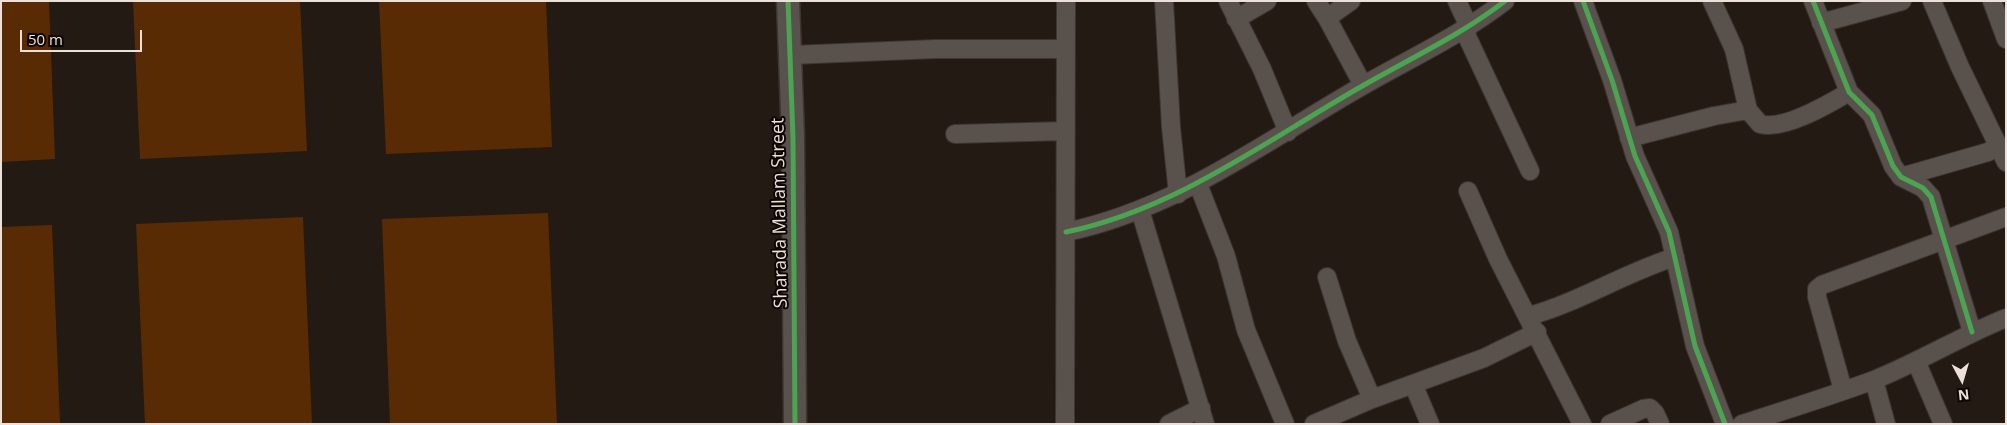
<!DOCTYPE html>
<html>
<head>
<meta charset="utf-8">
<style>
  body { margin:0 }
  #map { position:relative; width:2007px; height:425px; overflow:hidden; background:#231a14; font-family:"Open Sans",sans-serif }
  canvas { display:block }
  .frame { position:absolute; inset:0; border:2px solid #ece0d9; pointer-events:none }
  .north { position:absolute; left:1937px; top:355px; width:50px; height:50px; -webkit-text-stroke:4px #0c0603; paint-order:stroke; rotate:174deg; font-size:14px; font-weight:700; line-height:20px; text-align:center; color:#ece0d9 }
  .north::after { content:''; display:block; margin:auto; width:18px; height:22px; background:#ece0d9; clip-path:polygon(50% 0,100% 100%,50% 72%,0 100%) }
  .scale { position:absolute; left:20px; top:30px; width:122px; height:22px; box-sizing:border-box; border:2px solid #ece0d9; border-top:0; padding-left:6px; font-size:15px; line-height:18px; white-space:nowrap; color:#ece0d9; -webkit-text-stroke:4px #0c0603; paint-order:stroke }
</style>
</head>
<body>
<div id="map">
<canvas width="2007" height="425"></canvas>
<div class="frame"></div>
<div class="north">N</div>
<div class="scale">50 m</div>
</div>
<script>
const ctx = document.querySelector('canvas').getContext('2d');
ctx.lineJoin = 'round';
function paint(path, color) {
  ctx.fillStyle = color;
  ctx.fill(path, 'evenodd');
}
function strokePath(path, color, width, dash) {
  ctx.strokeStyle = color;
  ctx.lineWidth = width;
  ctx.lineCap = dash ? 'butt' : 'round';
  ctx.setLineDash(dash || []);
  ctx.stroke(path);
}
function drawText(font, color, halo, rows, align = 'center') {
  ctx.font = font + ' "Open Sans",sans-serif';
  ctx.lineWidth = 4;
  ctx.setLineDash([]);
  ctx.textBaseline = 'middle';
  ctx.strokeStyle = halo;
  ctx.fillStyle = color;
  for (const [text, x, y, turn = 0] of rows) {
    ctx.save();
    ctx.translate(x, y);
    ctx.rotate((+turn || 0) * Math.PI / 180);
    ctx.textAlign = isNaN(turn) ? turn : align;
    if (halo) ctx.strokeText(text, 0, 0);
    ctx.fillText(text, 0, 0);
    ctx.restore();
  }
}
const green = new Path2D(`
  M1,1h48l6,158 -54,3z
  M133,1h167l7,150 -167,8z
  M379,1h167l6,146 -166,7z
  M548,213l9,211h-167l-8,-205z
  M303,217l9,207h-167l-9,-200z
  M52,225l8,199h-59v-197z`);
const minor = new Path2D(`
  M1164,1l7,126 7,67
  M1228,1l34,68 26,63
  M1316,1l11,17 36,67
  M1457,1l12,26
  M1583,1l29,79 23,76 34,76 26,114 30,78
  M1712,1l22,48 14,61 12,14c23,7 69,-20 89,-32
  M1813,1l36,91 23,23 21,51 8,11 22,11 8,9 41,135
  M1932,1l28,66 46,95
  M1992,1l14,38
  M1327,18l24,-17
  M1236,19l31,-18
  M1821,23l81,-22
  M1464,30l66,141
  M791,55l145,-6h128
  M955,134l110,-3
  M1629,138l85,-22 34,-6
  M1901,177l87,-25 11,-6
  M1198,184l28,72 20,74 39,94
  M1468,191l30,68 84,165
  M1140,210l65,214
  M1066,232c111,-23 201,-92 298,-147 47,-27 97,-50 141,-84
  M1327,277l20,64 25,58
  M1529,316c51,-14 95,-43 146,-59
  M1916,361l27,63
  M1874,380l12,44
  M1413,384l17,40
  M1843,390l-26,-93v-8l5,-4 184,-68
  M1065,424l1,-423
  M1169,424l32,-16
  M1314,424l58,-25 112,-41 53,-26
  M1610,424l33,-15 7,-1 5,5 5,11
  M1742,424c44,-14 89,-28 132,-44 45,-18 87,-44 132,-62`);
const tertiary = new Path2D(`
  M788,1l5,137 2,286`);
const cycleway = new Path2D(`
  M788,1l5,137 2,286
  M1583,1l29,79 23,76 34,76 26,114 30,78
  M1813,1l36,91 23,23 21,51 8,11 22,11 8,9 41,135
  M1066,232c111,-23 201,-92 298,-147 47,-27 97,-50 141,-84`);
const streetNames = [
  ["Sharada Mallam Street",780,213,-91]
];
paint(green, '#592b05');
strokePath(minor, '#3d3531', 20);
strokePath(tertiary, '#3d3531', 25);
strokePath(minor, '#59514c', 18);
strokePath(tertiary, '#59514c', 22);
strokePath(cycleway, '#4ca352', 5);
drawText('18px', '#ece0d9', '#0c0603', streetNames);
</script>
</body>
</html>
